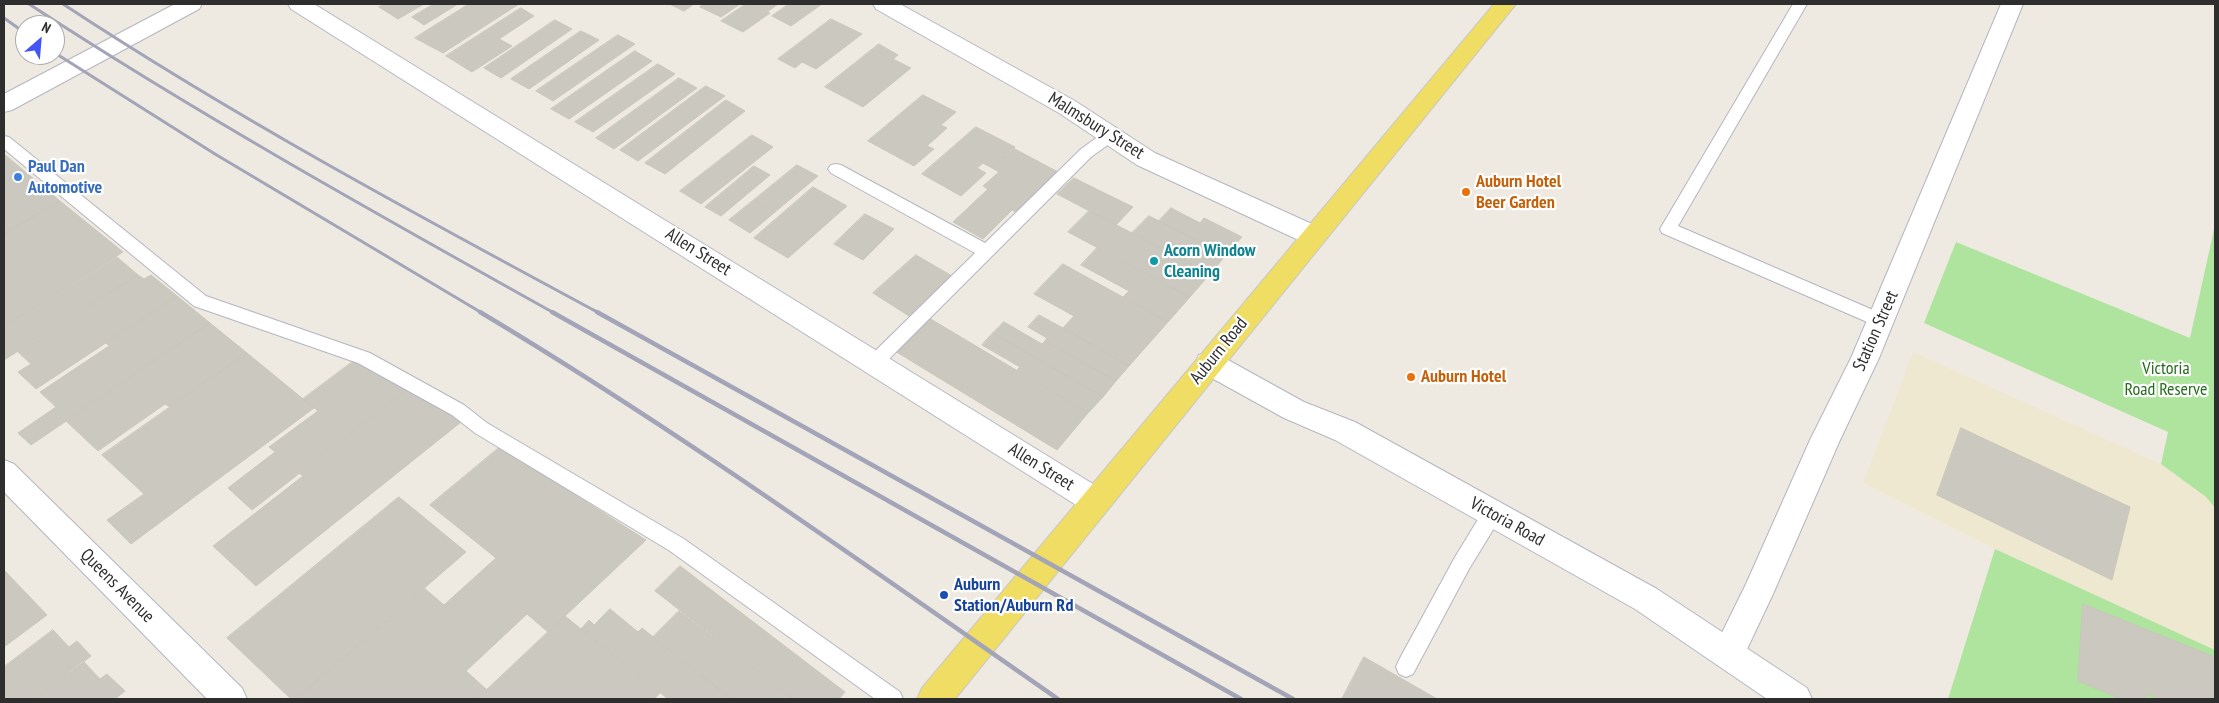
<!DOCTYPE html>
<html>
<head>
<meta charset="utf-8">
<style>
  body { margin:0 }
  #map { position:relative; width:2219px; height:703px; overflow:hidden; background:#efeae1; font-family:"PT Sans Narrow",sans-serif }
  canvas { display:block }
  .frame { position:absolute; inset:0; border:5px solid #2e2e2e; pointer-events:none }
  .north { position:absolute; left:15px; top:15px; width:50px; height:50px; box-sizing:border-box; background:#fff; border:1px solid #ababab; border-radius:50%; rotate:27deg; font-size:14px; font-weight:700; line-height:20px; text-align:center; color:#2e2e2e }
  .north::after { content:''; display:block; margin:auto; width:18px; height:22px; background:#4354f9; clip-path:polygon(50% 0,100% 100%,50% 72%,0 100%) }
</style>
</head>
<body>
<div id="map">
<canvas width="2219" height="703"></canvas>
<div class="frame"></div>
<div class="north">N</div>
</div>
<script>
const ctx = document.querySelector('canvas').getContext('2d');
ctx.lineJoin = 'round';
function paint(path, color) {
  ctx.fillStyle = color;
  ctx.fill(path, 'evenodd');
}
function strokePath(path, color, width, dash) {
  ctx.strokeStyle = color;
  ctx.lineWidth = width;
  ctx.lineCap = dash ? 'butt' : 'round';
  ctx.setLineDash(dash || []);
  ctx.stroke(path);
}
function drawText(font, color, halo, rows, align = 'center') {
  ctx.font = font + ' "PT Sans Narrow",sans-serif';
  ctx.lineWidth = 4.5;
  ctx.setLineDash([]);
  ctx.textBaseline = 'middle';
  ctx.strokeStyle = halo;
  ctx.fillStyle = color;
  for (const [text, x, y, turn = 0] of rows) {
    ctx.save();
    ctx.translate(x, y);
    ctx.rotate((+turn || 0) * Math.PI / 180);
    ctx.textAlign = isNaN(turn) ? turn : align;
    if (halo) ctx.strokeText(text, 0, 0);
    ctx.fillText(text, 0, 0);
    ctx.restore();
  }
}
const education = new Path2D(`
  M1913,352l248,112 45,33 9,11v142l-220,-101 -132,-66z`);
const green = new Path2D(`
  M2215,225v283l-9,-11 -45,-33 7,-32 -244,-109 32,-81 234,96z
  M1995,549l220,101v49h-267z`);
const building = new Path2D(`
  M385,4h39l-26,15 -19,-12z
  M434,4h24l-34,21 -12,-8z
  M469,4h50l-76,49 -28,-15z
  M670,4h24l-10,7z
  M704,4h36l-19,13 -21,-10z
  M746,4h32l-11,8 3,1 -27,19 -22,-11z
  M789,4h33l-31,22 -19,-10z
  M521,8l13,8 -35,23 13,7 -40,26 -26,-16z
  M831,19l31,15 -46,35 -14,-7 -7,6 -17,-9z
  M555,20l17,9 -71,49 -17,-10z
  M581,31l18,9 -70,49 -18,-10z
  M618,35l17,9 -82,57 -17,-10z
  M879,44l19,11 -5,4 18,9 -48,39 -38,-20z
  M635,51l17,10 -83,58 -18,-10z
  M658,64l17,10 -82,58 -18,-10z
  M679,78l18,10 -83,61 -18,-11z
  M706,86l19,10 -87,65 -18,-11z
  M923,95l33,17 -15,13 6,3 -20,18 7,3 -20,17 -46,-25z
  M726,100l19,11 -80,63 -20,-11z
  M976,127l39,20 -23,21 -9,-5 -6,5 9,5 -25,23 -39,-22z
  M752,135l21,12 -72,57 -21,-13z
  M1013,148l45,24 -42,40 -4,-2 -29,29 -30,-17 35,-33 -5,-3 16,-14 -7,-4z
  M4,154l56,47 -56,33z
  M797,165l21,11 -43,36 -21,-12z
  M754,166l16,9 -49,41 -16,-9z
  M1074,178l59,29 -17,18 -59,-31z
  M813,187l34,19 -59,52 -34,-20z
  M754,200l21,12 -25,21 -21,-13z
  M60,201l63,51 -119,75v-93z
  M1171,208l29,15 4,-5 38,19 -16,18 -67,-34z
  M1089,211l43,22 78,41 -20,23 -122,-65z
  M865,214l29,15 -31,31 -29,-16z
  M1149,216l10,5 67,34 -16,19 -78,-41z
  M1097,248l93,49 -22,25 -45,-25 6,-6 -48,-26z
  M916,255l36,21 -43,40 -36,-23z
  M117,257l21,18 -134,85v-33z
  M1063,264l105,58 -39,44 -66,-38 11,-12 -40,-22z
  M138,275l6,4 7,-4 26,21 -141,93 -18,-17 13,-8 -14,-13z
  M177,296l33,27 -179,122 -13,-12 38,-26 -16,-15 69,-46 -3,-3z
  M1039,315l24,13 66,38 -13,15 -71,-40 2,-3 -19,-11z
  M929,318l159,95 -31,37 -162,-99z
  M1004,322l38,22 3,-3 71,40 -13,16 -110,-64z
  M210,323l37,30 -77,54 -5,-3 -67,47 -32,-30z
  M993,333l110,64 -15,16 -71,-43 3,-3 -38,-22z
  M247,353l67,55 -183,136 -24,-24 37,-26 -42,-39z
  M355,360l52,30 -155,120 -24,-22 47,-36 -6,-5 49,-36 -15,-12z
  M407,390l54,32 -205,164 -43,-40 90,-70 -4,-3z
  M1961,428l169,79 -18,73 -175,-85z
  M500,447l146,93 -98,92 -21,-18 -61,57 21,19 -10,9h-181l128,-111 20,17 52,-47 -66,-53z
  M399,497l67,55 -170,147h-5l-64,-61z
  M680,566l165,126 -6,7h-45l-139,-108z
  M4,570l43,45 -43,32z
  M2083,604l132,53v42h-55l-14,-5v5h-25l-43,-18z
  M610,609l28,23 4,-4 89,71h-63l-87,-70 8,-9 5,5z
  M679,611l115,88h-63l-78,-62z
  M565,616l16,13 79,64 -6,6h-177z
  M53,630l16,17 8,-6 14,15 -56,43h-31v-32z
  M1364,657l73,42h-95z
  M83,661l17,18 7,-5 18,17 -10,8h-80z`);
const lane = new Path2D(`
  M1793,4h14l-129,222 209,90 3,5 -3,5 -6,2 -219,-95 -2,-4z
  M1111,130l5,1 3,4 -3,4 -25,18 -210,210 -6,2 -6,-2 -3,-5 3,-5 106,-104 -144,-80 -3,-4 3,-4 5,-1 5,1 144,78 96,-94 25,-18z
  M4,136l5,1 197,159 164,57 94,52 23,18 197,116 216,153 3,7h-28l-205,-148 -195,-118 -23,-18 -94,-52 -164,-57 -190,-157z
  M1492,506l7,2 3,6 -3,6 -30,49 -56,105 -7,3 -7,-3 -3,-7 3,-7 56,-103 30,-49z`);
const street = new Path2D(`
  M175,4h27l-3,5 -187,101 -8,2v-18z
  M288,4h26l792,488 4,9 -4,9 -11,4 -11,-4 -793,-501z
  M873,4h27l175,97 80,52 168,76 4,7 -4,7 -9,2 -9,-2 -168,-78 -78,-52 -183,-104z
  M2001,4h22l-144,354 -39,82 -67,154 -33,70 -12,4 -12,-4 -4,-11 34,-69 64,-144 41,-82z
  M4,460l10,4 228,224 5,11h-40l-203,-207z`);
const secondary = new Path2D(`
  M1209,352l10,3 85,47 51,20 302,167 150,99 5,11h-45l-132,-90 -300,-169 -51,-22 -85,-47 -4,-8 4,-8z`);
const primary = new Path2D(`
  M1494,4h22l-561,695h-38l5,-11z`);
const railFar1 = new Path2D(`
  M29,4c170,111 348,210 525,309
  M63,4c173,114 354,211 536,309
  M4,18l21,15
  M55,53l160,101 267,159`);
const rail = new Path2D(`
  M480,312c199,119 388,255 578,387
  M552,312l689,387
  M597,312l696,387`);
const markers = [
  [18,177,5,"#3f7fe0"],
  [1466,192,5,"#e8710a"],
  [1154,261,5,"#0f9aa8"],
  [1411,377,5,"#e8710a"],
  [944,595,5,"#1a4fb4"]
];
const streetNames = [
  ["Malmsbury Street",1096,126,32],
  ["Allen Street",698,252,32],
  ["Station Street",1876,331,-66],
  ["Auburn Road",1219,351,-51],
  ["Allen Street",1041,467,32],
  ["Victoria Road",1507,522,29],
  ["Queens Avenue",117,586,45]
];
const shopNames = [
  ["Paul Dan",28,167],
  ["Automotive",28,188]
];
const foodNames = [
  ["Auburn Hotel",1476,182],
  ["Beer Garden",1476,203],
  ["Auburn Hotel",1421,377]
];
const cultureNames = [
  ["Acorn Window",1164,251],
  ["Cleaning",1164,272]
];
const parkNames = [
  ["Victoria",2166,369],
  ["Road Reserve",2166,390]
];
const transitNames = [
  ["Auburn",954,585],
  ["Station/Auburn Rd",954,606]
];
paint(education, '#efe8d1');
paint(green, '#afe49e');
paint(building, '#cbc8bf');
strokePath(building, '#cac6ba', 1);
strokePath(lane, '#b4b5c1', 2);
strokePath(street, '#b4b5c1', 2);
strokePath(secondary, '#b4b5c1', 2);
strokePath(primary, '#c9c9c9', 2);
paint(lane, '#fff');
paint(street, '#fff');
paint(secondary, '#fff');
paint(primary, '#f0dd64');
strokePath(railFar1, '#a3a4b7', 3);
strokePath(rail, '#a3a4b7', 4.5);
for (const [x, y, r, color] of markers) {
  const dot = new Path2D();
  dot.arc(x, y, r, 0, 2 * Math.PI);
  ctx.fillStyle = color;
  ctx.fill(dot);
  strokePath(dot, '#fff', 2);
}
drawText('18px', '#2e2e2e', '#fff', streetNames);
drawText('bold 18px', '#366cbe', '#fff', shopNames, 'left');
drawText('bold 18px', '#c56008', '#fff', foodNames, 'left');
drawText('bold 18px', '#0d838f', '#fff', cultureNames, 'left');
drawText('18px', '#256c1c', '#fff', parkNames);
drawText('bold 18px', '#164399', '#fff', transitNames, 'left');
</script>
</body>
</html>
